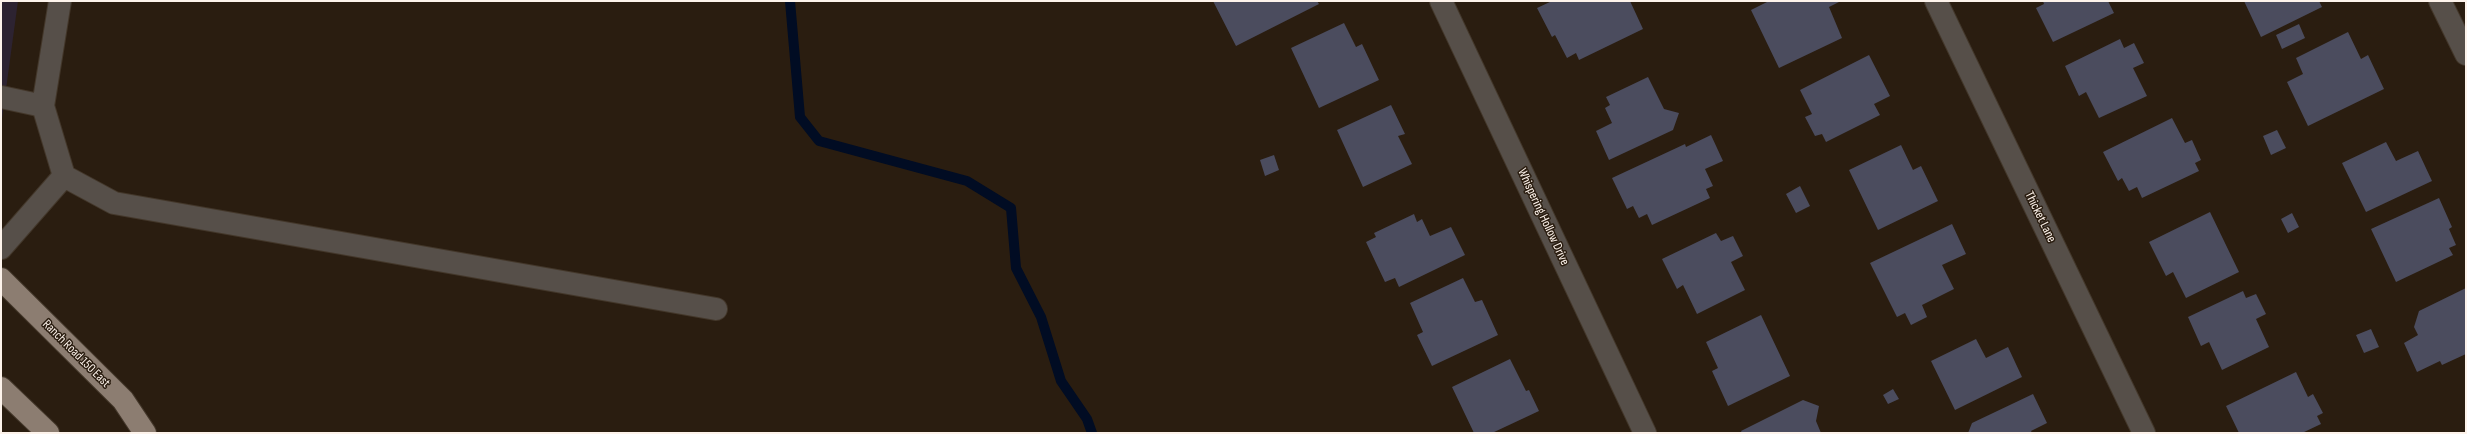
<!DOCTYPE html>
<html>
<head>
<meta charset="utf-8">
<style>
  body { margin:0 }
  #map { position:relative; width:2467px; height:434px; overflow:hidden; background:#2a1d10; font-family:"Sofia Sans Condensed",sans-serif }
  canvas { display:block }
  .frame { position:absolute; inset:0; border:2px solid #fdf3eb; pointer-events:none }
</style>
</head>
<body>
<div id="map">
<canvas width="2467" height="434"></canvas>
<div class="frame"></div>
</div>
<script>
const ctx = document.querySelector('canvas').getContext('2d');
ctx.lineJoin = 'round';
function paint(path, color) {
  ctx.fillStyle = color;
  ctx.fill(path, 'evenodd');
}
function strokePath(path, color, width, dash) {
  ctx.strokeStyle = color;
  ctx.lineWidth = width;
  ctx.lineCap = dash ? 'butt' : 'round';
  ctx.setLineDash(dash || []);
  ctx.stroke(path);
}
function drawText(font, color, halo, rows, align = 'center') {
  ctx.font = font + ' "Sofia Sans Condensed",sans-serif';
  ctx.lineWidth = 3;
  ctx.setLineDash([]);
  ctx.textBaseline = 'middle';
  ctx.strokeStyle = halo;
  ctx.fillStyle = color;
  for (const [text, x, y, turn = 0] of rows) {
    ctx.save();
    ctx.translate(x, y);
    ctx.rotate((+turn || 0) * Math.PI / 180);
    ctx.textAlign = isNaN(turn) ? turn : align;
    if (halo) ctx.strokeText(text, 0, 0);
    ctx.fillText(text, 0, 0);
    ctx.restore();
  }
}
const commercial = new Path2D(`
  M1,1h17l-17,125z`);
const stream = new Path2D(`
  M790,1l10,116 19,24 148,40 44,27 5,60 25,49 20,64 26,38 5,14`);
const building = new Path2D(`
  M1213,1h104l2,3 -83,42z
  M1552,1h78l13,28 -64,31 -3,-7 -9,5 -12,-23 -3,2 -15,-29z
  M1769,1h72l-12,6 13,31 -63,30 -28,-58z
  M2043,1h65l6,12 -61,29 -17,-34 8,-4z
  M2244,1h75l3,6 -61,30z
  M1344,23l12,24 6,-3 17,36 -60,28 -28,-60z
  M2299,24l6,14 -23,11 -6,-14z
  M2348,32l13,27 7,-4 16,34 -76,37 -21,-44 16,-8 -7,-16z
  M2120,39l4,9 10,-5 10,20 -11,5 14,28 -48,22 -13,-26 -7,4 -14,-30z
  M1869,55l21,41 -16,8 6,11 -54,27 -4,-8 -7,2 -10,-19 7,-3 -12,-24z
  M1648,77l16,32 15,4 -6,17 -64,30 -13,-29 16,-8 -7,-15 5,-3 -4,-8z
  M1391,105l14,29 -7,2 14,28 -49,23 -26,-57z
  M2172,118l13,25 7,-3 9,20 -6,3 4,8 -57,27 -5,-11 -8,4 -7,-13 -4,3 -15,-29z
  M2277,130l9,18 -15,7 -8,-19z
  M1711,135l12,26 -18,8 8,17 -7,3 4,9 -58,27 -5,-11 -8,4 -6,-12 -6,3 -15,-31 73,-34 1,3z
  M2386,142l10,19 22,-10 14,30 -66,31 -24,-49z
  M1901,145l12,25 8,-4 17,35 -60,29 -29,-60z
  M1274,155l5,15 -14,6 -5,-16z
  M1800,186l10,20 -14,7 -10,-19z
  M2439,198l13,29 -3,2 7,16 -7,3 4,7 -57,27 -25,-53z
  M2210,212l29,60 -53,26 -13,-26 -7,4 -17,-34z
  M2292,213l7,14 -11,6 -7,-14z
  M1414,214l3,8 5,-3 8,17 21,-9 14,28 -66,32 -4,-9 -10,4 -19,-40 10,-5 -2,-4z
  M1952,224l14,30 -24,11 12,24 -32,16 5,12 -16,8 -6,-12 -8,4 -27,-54z
  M1716,233l5,8 12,-5 10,20 -12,6 14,28 -48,24 -14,-29 -6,4 -15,-30z
  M1463,278l12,24 7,-2 16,35 -66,31 -15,-31 6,-3 -13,-29z
  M2466,288v66l-24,11 -2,-4 -23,11 -13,-29 14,-8 -4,-8 5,-16z
  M2243,291l3,7 10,-4 10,20 -10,5 13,28 -47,23 -13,-28 -8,4 -13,-29z
  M1761,315l29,61 -62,30 -16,-35 6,-3 -12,-26z
  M2371,329l8,18 -15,6 -8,-18z
  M1976,339l10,19 22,-11 14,30 -67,33 -24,-49z
  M1510,359l16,32 3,-1 10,21 -47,22h-18l-22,-46z
  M2296,372l12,25 5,-3 10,19 -6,3 4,8 -19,9h-63l-13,-27z
  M1893,389l6,10 -11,5 -5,-9z
  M2033,394l14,29 -16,8 1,2h-64l4,-10z
  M1803,400l16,6 -3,15 5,12h-79l-1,-2z`);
const minor = new Path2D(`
  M60,1l-17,105 21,70 50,27 602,106
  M1441,1l204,432
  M1936,1l208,432
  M2440,1l26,53
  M1,97l42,9
  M1,248l63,-72`);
const major = new Path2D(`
  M1,279l122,121 22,33
  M1,388l47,45`);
const streetNames = [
  ["Whispering Hollow Drive",1543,217,65],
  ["Thicket Lane",2040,217,64],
  ["Ranch Road 150 East",76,354,45]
];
paint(commercial, '#2d2331');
strokePath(stream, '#010c23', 10);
paint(building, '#4b4c5e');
strokePath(minor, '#43372a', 24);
strokePath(major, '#43372a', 24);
strokePath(minor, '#564f49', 22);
strokePath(major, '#8c7d71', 22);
drawText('13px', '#fdf3eb', '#2a1d10', streetNames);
</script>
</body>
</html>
